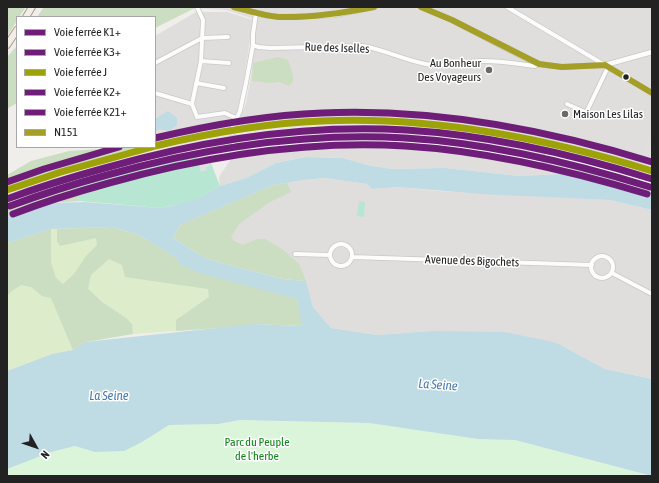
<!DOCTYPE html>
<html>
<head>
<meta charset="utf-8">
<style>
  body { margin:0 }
  #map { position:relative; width:659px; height:483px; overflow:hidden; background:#f0eeeb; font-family:"Asap Condensed",sans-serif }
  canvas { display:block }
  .frame { position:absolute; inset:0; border:8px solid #222; pointer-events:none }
  .legend { position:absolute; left:16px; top:16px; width:140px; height:132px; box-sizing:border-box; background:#fff; border:1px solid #a7a7a7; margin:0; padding:5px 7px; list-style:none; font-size:12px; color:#222 }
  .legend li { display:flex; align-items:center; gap:8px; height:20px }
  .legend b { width:20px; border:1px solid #a7a7a7 }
  .north { position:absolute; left:16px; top:427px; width:40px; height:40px; -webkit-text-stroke:3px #fff; paint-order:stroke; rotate:130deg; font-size:11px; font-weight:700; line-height:16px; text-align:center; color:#222 }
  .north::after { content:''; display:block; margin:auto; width:14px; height:18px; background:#222; clip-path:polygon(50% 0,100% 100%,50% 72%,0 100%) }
</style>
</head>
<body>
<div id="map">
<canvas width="659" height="483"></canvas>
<div class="frame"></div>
<ul class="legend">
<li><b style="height:5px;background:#6e1e78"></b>Voie ferrée K1+</li>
<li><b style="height:5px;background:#6e1e78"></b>Voie ferrée K3+</li>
<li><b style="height:5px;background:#9da208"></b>Voie ferrée J</li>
<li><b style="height:5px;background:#6e1e78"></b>Voie ferrée K2+</li>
<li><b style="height:5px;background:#6e1e78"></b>Voie ferrée K21+</li>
<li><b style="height:5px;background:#a39f28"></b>N151</li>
</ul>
<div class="north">N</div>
</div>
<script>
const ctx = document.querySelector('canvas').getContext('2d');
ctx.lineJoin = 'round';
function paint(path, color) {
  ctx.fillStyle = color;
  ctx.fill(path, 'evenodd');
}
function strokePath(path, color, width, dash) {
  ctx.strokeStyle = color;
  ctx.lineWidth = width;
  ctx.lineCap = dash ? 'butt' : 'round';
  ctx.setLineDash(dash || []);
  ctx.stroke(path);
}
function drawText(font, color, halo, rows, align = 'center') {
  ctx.font = font + ' "Asap Condensed",sans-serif';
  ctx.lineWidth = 3;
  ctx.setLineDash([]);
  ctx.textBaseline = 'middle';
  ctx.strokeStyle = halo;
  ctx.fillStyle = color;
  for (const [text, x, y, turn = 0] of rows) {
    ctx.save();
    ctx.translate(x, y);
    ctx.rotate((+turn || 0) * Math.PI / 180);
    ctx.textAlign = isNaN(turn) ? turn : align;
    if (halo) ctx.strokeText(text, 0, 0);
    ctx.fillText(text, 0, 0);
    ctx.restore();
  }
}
const residential = new Path2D(`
  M171,7h481v162l-33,-11 -45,-11 -120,-22 -101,-5 -31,1 -89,10 4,-5 9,-23 5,-27 6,-56 -31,-10z
  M196,12h31l26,8 -10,66 -6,26 -7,18 -75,16v-110z
  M337,140l96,3 26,2 78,12 2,-4 12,2 101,29v9l-40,-12 -50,-7 -43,2 -74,-8 -53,1 -25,-4 -24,-7 -37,-1 -30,6 -30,15 -26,8 -1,-9 18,-27v-6h46z
  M325,178l42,6 5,5 25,-2 41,4 172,9 42,10v169l-47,-10 -48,-26 -125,-12 -55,4 -46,-7 -18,-21 -7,-26 -126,-56 93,-40 31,-5z`);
const industrial = new Path2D(`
  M353,120l101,5 120,22 45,11 33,11v15l-101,-29 -12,-2 -4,5 -76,-13 -72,-5 -150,4 -30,9 -48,10 -128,32 -24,9v-17l37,-13 102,-26 9,-1v-1l28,-7 50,-8 89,-10z`);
const grass = new Path2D(`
  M112,227l185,72 -43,25 -9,2 -112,8 -48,8 -12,8 -21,4 -45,17v-128l44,-14z`);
const forest = new Path2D(`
  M7,7h19l-7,10h-2v4l-10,15z
  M44,7h153l-42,21v-11h-118z
  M17,46v57l-10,6v-52z
  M278,57l10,3 5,15v7l-4,4 -9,-4 -10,1 -18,-2 1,-18z
  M101,147h45l-102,27 -37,13v-12l24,-14 38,-10 31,-2z
  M287,183l4,9 -21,10 -31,22 -8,13 3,4 9,4 14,-6h8l17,10 17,15 7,17 -24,-2 -75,-20 -34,-21 7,-13 93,-40z
  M70,185l10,16 -30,2 -43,14v-13l24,-9z
  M112,227l27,8 39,24 119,40 6,27 -49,-2 -9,2 -69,5v-11l33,-23 -1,-8 -83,-12 -3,-12 -13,-6 -18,16 -3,14 14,13 24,16 6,6 1,10 -48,8 -12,8 -22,-52 -9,-2 -11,-9 -10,-2 -9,6 -5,5v-53l44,-14v34l5,15 7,6 11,-10 12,-18 11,-11 -1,-7 -36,8 -3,-5v-12z`);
const park = new Path2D(`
  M240,420l129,3 109,16 37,1 136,36h-644v-7l5,-3 39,-14 24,-6 20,6 47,-10 27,-17 49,-1z`);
const pitch = new Path2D(`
  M207,153l13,33 -26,16 -34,6 -80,-7 -10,-16 89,-22z
  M359,201l6,1 -1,15 -7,-1z`);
const parking = new Path2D(`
  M646,140l6,4v21l-15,-6z
  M207,154l3,12 -4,1 1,3 -6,2 -4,-15z`);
const water = new Path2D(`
  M168,111l9,7v7l-8,6 -9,-2 -5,2v-12z
  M306,157l37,1 24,7 25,4 53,-1 74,8 43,-2 50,7 40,12v17l-42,-10 -129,-6 -84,-7 -25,2 -5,-5 -42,-6 -21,2 -31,5 -93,40 -7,13 34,21 75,20 24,2 7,26 18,21 46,7 55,-4 73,1 52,11 48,26 47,10v97l-137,-36 -37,-1 -109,-16 -129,-3 -22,4 -49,1 -27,17 -18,9 -29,1 -20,-6 -24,6 -44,17v-98l45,-17 21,-4 12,-8 169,-18 48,2 -5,-27 -98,-26 -20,-9 -1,-5 -39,-24 -27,-8 -61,2 -44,14v-26l43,-14 35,-1 75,6 12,-2 26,-7 22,-13 26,-8 30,-15z`);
const minor = new Path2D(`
  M507,7l145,86
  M253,45l5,2 12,1 93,-2c23,4 45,16 68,19 17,2 32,-3 49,-4 18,-1 37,3 55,5l4,-2
  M201,61l28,2
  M155,63l47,-25 26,-1
  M196,83l28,5
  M155,93l37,11
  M192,104l9,-43 2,-41 -6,-13
  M192,104l5,13 28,-4 11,5
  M567,104l18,8 2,-1 21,-44
  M232,133v-4l8,-18 6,-28 7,-38v-11l3,-21
  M233,142l2,5h26l94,-6h35l69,6 78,14 6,-1 3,-4 9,1 75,20 22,8
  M330 255a11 11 0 1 1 22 0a11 11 0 1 1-22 0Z
  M295,254l35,1
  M591 267a11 11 0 1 1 22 0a11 11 0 1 1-22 0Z
  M352,257l240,8
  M612,273l40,21`);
const tertiary = new Path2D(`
  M234,7l30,8 15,2 55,-2 40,-8
  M421,7l31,13 40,21 35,18 17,6 18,2 43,-2 47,-13`);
const primary = new Path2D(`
  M26,17l6,-10
  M7,45l10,-15`);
const bus1 = new Path2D(`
  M234,7c15,4 30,9 45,10 32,1 64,-4 95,-10
  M421,7l31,13 87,44 23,3 43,-2
  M605,65l47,28`);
const rail1 = new Path2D(`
  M7,199c32,-12 65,-22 98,-31 98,-28 198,-44 301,-38 84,5 166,24 246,49`);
const rail2 = new Path2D(`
  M10,206c32,-12 64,-22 97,-31 97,-27 197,-43 298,-37 84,5 165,24 245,49`);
const rail3 = new Path2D(`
  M155,146c55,-13 111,-23 167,-25 112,-5 223,17 330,50
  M7,190l54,-18 91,-25`);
const rail4 = new Path2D(`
  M13,214c31,-12 63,-22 96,-31 97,-27 195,-43 296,-37 83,5 163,24 242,48`);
const rail5 = new Path2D(`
  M155,138c55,-13 111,-23 167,-25 112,-5 223,16 330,49
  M7,182l37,-13 75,-22`);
const markers = [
  [489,70,4,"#6a6968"],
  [626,77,3.5,"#222"],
  [565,114,4,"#6a6968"]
];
const streetNames = [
  ["Rue des Iselles",337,48,2],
  ["Avenue des Bigochets",472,261,2]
];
const poiNames = [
  ["Au Bonheur",481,63],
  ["Des Voyageurs",481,77],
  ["Maison Les Lilas",573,114,"left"]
];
const parkNames = [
  ["Parc du Peuple",257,442],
  ["de l'herbe",257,456]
];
const waterNames = [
  ["La Seine",438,385,4],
  ["La Seine",109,396]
];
paint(residential, '#dfdedc');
paint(industrial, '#ede4e9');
paint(grass, '#ddeccb');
paint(forest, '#cbdec1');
paint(park, '#daf5da');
paint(pitch, '#b7e6d2');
paint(parking, '#e0dfde');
paint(water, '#bfdbe3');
strokePath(minor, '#c9c8c7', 5.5);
strokePath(tertiary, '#c9c8c7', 6);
strokePath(primary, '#a79c86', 8);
strokePath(minor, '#fdfcfc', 4);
strokePath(tertiary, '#fdfcfc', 4.5);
strokePath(primary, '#f3ede7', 6);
strokePath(bus1, '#a39f28', 6);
strokePath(rail1, '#6e1e78', 7);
strokePath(rail2, '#6e1e78', 7);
strokePath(rail3, '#9da208', 7);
strokePath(rail4, '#6e1e78', 7);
strokePath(rail5, '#6e1e78', 7);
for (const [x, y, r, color] of markers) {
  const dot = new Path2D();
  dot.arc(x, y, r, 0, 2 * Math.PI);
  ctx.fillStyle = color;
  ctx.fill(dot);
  strokePath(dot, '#fff', 1.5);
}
drawText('12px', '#222', '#fff', streetNames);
drawText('12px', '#222', '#fff', poiNames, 'right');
drawText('12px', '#0c8416', '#fff', parkNames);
drawText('italic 13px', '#4a7aab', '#fff', waterNames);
</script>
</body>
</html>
